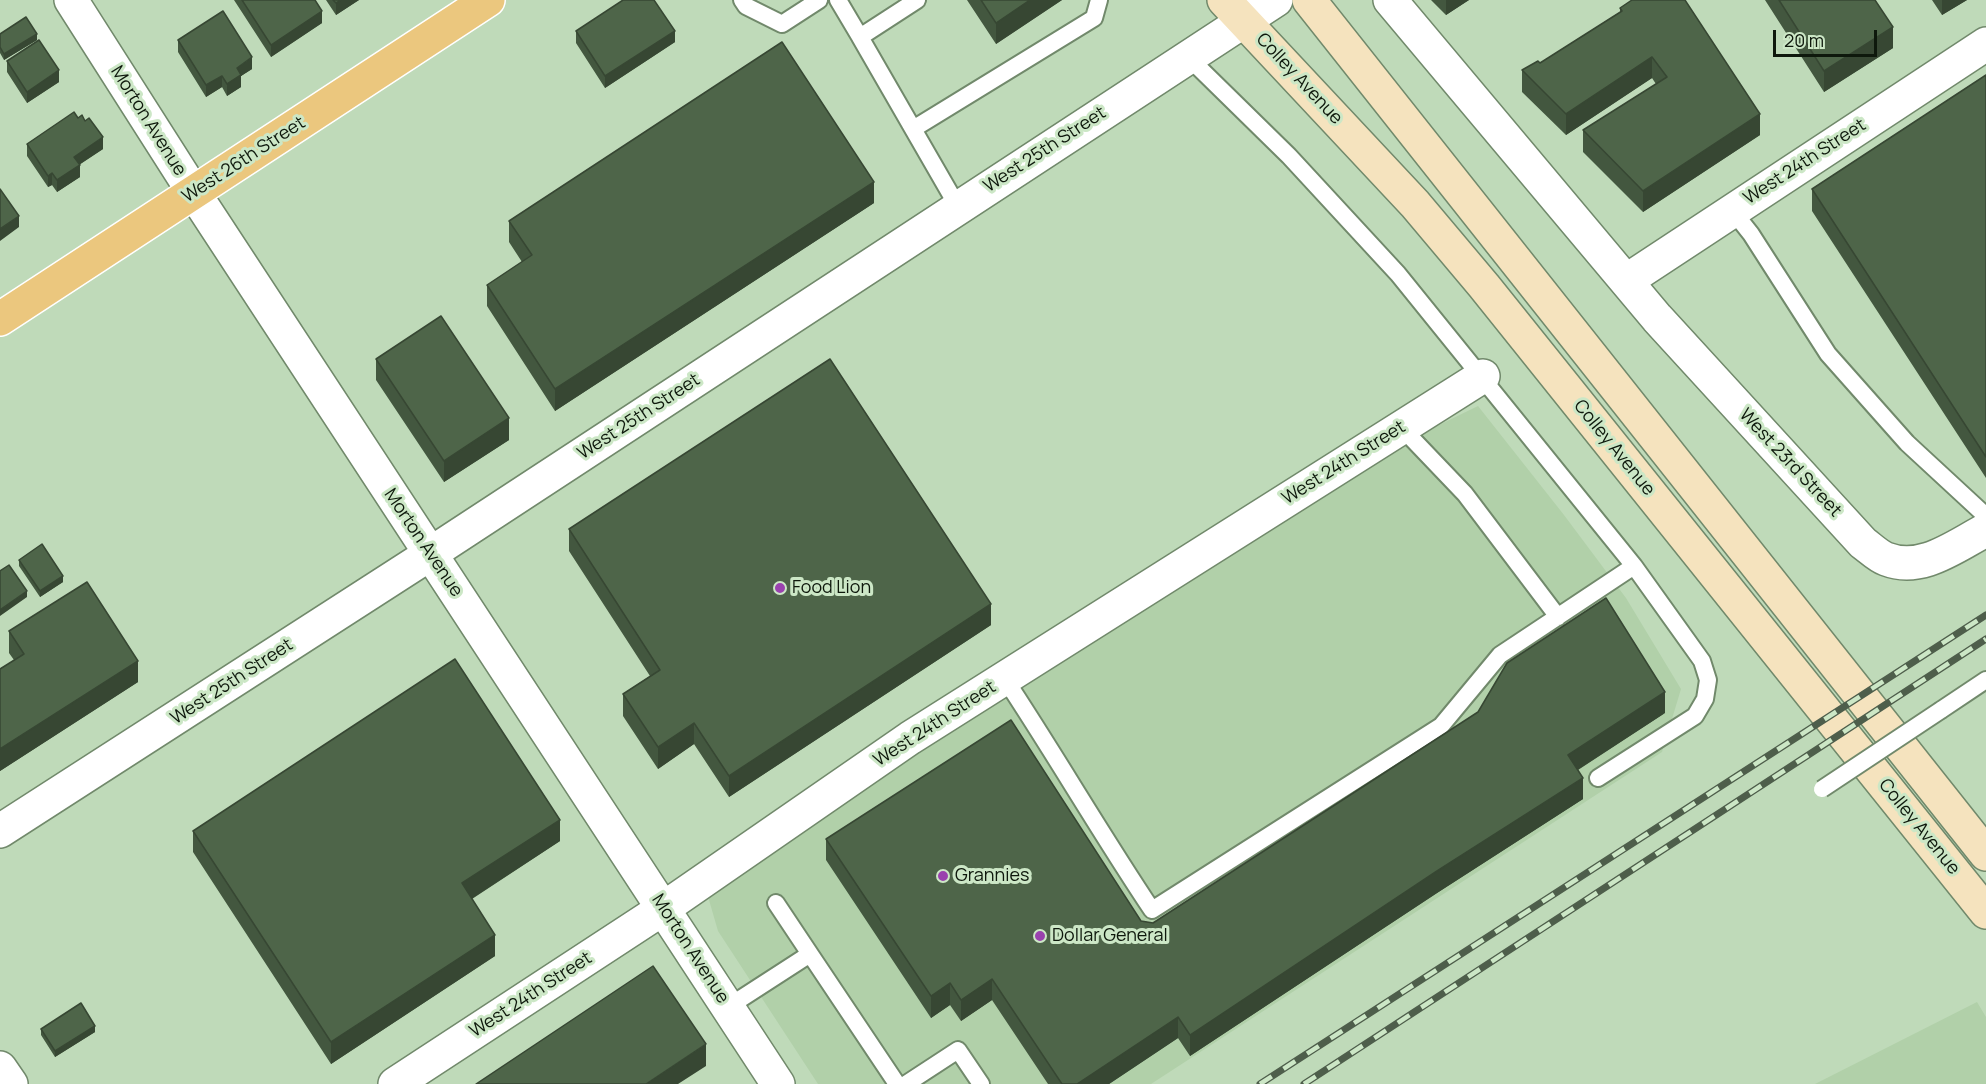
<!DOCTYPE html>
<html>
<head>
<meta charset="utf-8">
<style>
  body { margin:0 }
  #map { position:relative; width:1986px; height:1084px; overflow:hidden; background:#bfdab9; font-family:Manrope,sans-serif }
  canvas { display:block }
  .scale { position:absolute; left:1773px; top:30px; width:104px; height:27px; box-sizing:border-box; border:3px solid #0e180c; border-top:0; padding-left:8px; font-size:18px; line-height:21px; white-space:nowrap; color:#0e180c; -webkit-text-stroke:4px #cce7c6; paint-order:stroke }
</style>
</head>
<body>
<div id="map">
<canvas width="1986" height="1084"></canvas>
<div class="scale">20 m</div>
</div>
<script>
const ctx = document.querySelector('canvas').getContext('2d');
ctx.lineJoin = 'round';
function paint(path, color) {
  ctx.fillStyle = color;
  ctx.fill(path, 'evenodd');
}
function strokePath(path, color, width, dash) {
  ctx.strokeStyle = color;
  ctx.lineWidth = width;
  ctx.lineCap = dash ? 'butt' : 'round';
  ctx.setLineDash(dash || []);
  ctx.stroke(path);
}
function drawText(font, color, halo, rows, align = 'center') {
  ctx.font = font + ' Manrope,sans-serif';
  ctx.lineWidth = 6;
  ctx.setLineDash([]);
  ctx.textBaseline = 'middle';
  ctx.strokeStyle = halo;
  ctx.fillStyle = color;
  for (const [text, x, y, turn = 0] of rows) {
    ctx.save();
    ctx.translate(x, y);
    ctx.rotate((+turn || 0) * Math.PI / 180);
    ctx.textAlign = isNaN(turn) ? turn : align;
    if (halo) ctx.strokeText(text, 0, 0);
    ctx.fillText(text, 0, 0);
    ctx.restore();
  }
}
const built = new Path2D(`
  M1478,406l86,109 62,83 55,91 -19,63 -511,332h-333l-100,-153 -11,-38 332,-222 316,-205z
  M1977,1002l9,15v67h-171z`);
const service = new Path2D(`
  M742,0l4,6 36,18 37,-24
  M838,0l22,37
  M917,0l-57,37 98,170
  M1188,57l101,99 109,118 236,292 68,95 6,19 -3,19 -10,17 -97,62
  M913,129l181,-111 5,-18
  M1732,210l19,24 77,120 79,89 79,73
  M1401,427l64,67 93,123
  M1005,679c51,77 96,155 147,231l289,-184 59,-71 134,-89
  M1941,710l45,-30
  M810,954l87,130
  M728,1007l82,-53 -34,-51
  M906,1084l52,-34 23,34`);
const minor = new Path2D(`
  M71,0l123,193 584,891
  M1390,0l267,318 206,225c7,5 15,13 23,16 36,14 69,-13 100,-29
  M1626,281l360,-237
  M0,831l430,-277 846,-554
  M0,1068l11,16
  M395,1084l269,-176 246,-170 573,-362`);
const secondary = new Path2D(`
  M1224,0l191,204 69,82 502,626
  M1309,0l677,854`);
const primary = new Path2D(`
  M0,319l488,-319`);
const rail = new Path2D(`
  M1260,1084l726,-469
  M1304,1084l682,-445`);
const serviceBridge = new Path2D(`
  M1822,789l119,-79`);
const wall = new Path2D(`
  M234,0h81l7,23 -51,34z
  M326,0h33l-23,15z
  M967,0h95l-66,44z
  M1431,0h38l-23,15z
  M1765,0h110l18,48 -69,44z
  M1932,0h35l-25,15z
  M1620,8l140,127 -117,77 -60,-60v-22l73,-46 -4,-6 -86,57 -44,-43v-22l18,-7 80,-51z
  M576,31l99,11 -70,46 -29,-45z
  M0,34l37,6 -33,20 -4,-7z
  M178,40l74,29 -11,7v11l-14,9 -5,-9 -16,10 -28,-45z
  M7,61l52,21 -32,21 -20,-31z
  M1986,75v403l-174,-267v-22z
  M78,118l25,31 -24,16 1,12 -23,15 -5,-7 -4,2 -21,-31v-12z
  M874,203l-319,208 -68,-105v-21l35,-23 -13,-20v-21z
  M376,359l133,81 -65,42 -68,-102z
  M569,529l422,96 -262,172 -35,-53 -36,25 -35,-53v-22l27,-18 -81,-125z
  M19,560l44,22 -23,15 -21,-31z
  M9,631l129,51 -138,89v-102l14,-9 -5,-7z
  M1665,713l-87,57 5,29 -146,94 -247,163 -12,-18 -69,46h-61l-56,-84 -31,21 -11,-16 -19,13 -105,-158v-21l315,82 12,2z
  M193,831l367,10 -88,58 23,57 -164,108 -138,-212z
  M41,1029l54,3 -40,25 -14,-22z`);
const shadedWall = new Path2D(`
  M341,0h18l-23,15v-12z
  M1030,0h32l-66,44v-21z
  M1446,0h23l-23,15z
  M1942,0h25l-25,15z
  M322,11v12l-51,34v-12z
  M1893,27v21l-69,44v-21z
  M675,31v11l-70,46v-12z
  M37,34v6l-33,20v-6z
  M252,57v12l-11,7v11l-14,9v-12l10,-16z
  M1652,57v21l-86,57v-21z
  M59,70v12l-32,21v-11z
  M222,76v11l-16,10v-12z
  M1760,114v21l-117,77v-21z
  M103,137v12l-29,19v-11z
  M80,165v12l-23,15v-12z
  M52,173v12l-4,2v-11z
  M874,182v21l-319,208v-22z
  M19,216v11l-19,14v-12z
  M509,418v22l-65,42v-21z
  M63,576v6l-23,15v-6z
  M27,591v6l-27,19v-6z
  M991,604v21l-262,172v-21z
  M138,661v21l-138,89v-22z
  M1665,692v21l-97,63v-21z
  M694,723v21l-36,25v-22z
  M1583,778v21l-146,94 -247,163v-21l247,-164z
  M560,820v21l-98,64v-22z
  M495,935v21l-164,108v-22z
  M992,979v21l-31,21v-21z
  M950,983v22l-19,13v-22z
  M1178,1017v21l-69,46h-32z
  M95,1026v6l-40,25v-6z
  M706,1044v22l-28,18h-32z`);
const building = new Path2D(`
  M242,0h73l7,11 -51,34z
  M333,0h8l-5,3z
  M623,0h31l21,31 -70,45 -29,-45z
  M981,0h49l-34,23z
  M1632,0h53l75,114 -117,77 -60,-61 84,-53 -15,-20 -86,57 -44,-44 16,-9 2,2 82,-52 -2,-3z
  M1779,0h96l18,27 -69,44z
  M223,11l29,46 -15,11 4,7 -14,9 -5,-8 -16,9 -28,-45z
  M26,17l11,17 -33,20 -4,-7v-13z
  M39,40l20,30 -32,22 -20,-31z
  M782,42l92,140 -319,207 -68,-104 45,-30 -23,-34z
  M1986,75v382l-174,-268z
  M74,112l4,6 4,-3 3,6 4,-3 14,19 -29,20 6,8 -23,15 -5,-7 -4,3 -21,-32z
  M0,189l19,27 -19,13z
  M441,316l68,102 -65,43 -68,-102z
  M830,359l161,245 -262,172 -35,-53 -36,24 -35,-53 37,-24 -91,-141z
  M42,544l21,32 -23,15 -21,-31z
  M9,565l18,26 -27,19v-39z
  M87,582l51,79 -138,88v-80l24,-15 -15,-23z
  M1606,598l59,94 -97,63 15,23 -146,93 -247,164 -12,-18 -101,67h-15l-70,-105 -31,21 -11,-17 -19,13 -105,-157 185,-119 130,201 12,2 325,-211 29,-49z
  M455,659l105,161 -98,63 33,52 -164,107 -138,-211z
  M653,966l53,78 -60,40h-170z
  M81,1003l14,23 -40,25 -14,-22z`);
const markers = [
  [780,588,6,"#9a42ae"],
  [943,876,6,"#9a42ae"],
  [1040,936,6,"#9a42ae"]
];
const streetNames = [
  ["Colley Avenue",1299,79,47],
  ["Morton Avenue",148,121,58],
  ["West 25th Street",1045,150,-33],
  ["West 26th Street",244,160,-33],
  ["West 24th Street",1805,162,-33],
  ["West 25th Street",639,417,-33],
  ["Colley Avenue",1614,448,51],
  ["West 24th Street",1344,463,-32],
  ["West 23rd Street",1790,463,47],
  ["Morton Avenue",423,543,56],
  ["West 25th Street",232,682,-33],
  ["West 24th Street",935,724,-33],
  ["Colley Avenue",1919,827,51],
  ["Morton Avenue",690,949,57],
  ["West 24th Street",531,995,-33]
];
const poiNames = [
  ["Food Lion",792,588],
  ["Grannies",955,876],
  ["Dollar General",1052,936]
];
paint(built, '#b1d0a9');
strokePath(service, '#71896b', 20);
strokePath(minor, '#71896b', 36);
strokePath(secondary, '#71896b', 36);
strokePath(primary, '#fff', 36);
strokePath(service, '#fff', 16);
strokePath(minor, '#fff', 33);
strokePath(secondary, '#f5e3be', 33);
strokePath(primary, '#ebc77e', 33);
strokePath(rail, '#4e5e4b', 7);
strokePath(rail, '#cce7c6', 4.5, [14]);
strokePath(serviceBridge, '#71896b', 20, []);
strokePath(serviceBridge, '#fff', 16);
paint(wall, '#43573f');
paint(shadedWall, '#374733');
paint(building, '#4e6549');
strokePath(building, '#374733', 1.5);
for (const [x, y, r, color] of markers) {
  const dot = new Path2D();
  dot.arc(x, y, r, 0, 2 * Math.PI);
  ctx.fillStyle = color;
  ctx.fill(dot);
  strokePath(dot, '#cce7c6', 2);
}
drawText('18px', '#0e180c', '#cce7c6', streetNames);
drawText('18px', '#0e180c', '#cce7c6', poiNames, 'left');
</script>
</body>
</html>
